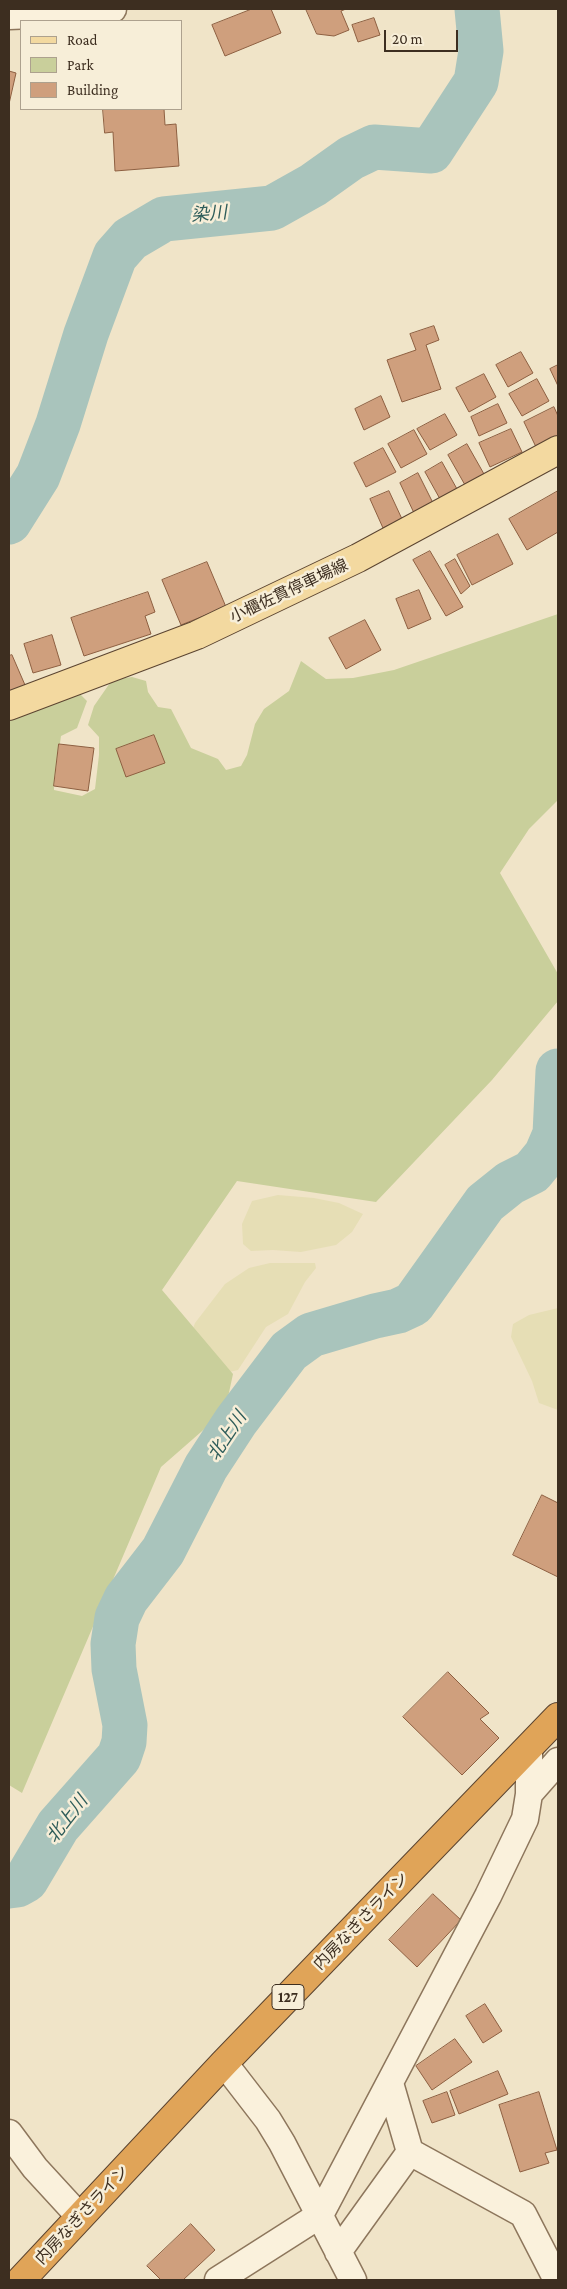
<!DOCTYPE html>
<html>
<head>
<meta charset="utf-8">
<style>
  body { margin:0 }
  #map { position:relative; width:567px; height:2289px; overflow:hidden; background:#f0e4c8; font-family:"Crimson Pro",serif }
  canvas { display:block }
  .frame { position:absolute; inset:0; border:10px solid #3d2e20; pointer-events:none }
  .legend { position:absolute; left:20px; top:20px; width:162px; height:90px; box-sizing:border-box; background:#f7eed8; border:1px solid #ada18e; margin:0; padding:6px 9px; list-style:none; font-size:15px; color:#3d2e20 }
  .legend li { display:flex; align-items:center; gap:10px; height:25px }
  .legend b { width:25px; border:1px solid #ada18e }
  .scale { position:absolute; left:384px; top:30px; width:74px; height:22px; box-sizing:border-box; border:2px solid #3d2e20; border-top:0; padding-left:6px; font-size:15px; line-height:18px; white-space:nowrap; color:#3d2e20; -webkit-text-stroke:4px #f7eed8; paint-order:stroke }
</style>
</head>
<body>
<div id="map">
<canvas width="567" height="2289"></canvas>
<div class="frame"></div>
<ul class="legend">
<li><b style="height:6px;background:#f3d9a0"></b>Road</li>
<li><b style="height:14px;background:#c9cf9b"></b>Park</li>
<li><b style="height:14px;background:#cf9f7d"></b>Building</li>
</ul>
<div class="scale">20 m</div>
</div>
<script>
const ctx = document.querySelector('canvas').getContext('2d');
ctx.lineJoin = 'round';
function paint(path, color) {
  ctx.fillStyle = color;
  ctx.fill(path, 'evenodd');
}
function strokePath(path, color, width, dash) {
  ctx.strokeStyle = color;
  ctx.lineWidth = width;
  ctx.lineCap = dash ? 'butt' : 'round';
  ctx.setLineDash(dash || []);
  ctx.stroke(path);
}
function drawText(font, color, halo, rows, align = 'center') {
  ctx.font = font + ' "Crimson Pro","Noto Sans JP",serif';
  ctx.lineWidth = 5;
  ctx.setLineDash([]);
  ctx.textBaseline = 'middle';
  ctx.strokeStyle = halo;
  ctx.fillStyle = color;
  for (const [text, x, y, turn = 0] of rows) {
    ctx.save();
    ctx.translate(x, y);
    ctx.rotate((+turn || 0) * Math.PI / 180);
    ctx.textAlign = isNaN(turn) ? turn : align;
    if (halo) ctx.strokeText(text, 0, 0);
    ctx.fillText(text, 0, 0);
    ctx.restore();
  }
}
const farmland = new Path2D(`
  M278,1195l36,3 25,5 24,11 -11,18 -16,13 -35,7 -28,-2 -22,1 -8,-7 -1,-20 10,-23z
  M270,1263h45l1,5 -11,14 -17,32 -22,13 -28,43 -13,3 -35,-37 5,-13 30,-39 24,-16z
  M558,1308v102l-19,-7 -7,-22 -21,-44 2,-13 16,-9z`);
const green = new Path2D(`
  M558,614v186l-29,29 -29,44 58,101v27l-66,79 -116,122 -139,-21 -75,109 71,84 -8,37 -64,56 -139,326 -13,-8v-1065l28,-15 41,-13 9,9 -10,27 -16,8 -7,50v4l28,6 13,-7 4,-34v-18l-11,-12 6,-19 18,-26 20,-3 14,4 2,11 10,15 13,2 20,39 27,11 8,11 15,-4 6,-11 8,-31 9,-15 25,-18 12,-30 25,18 27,-1 41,-8z`);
const river = new Path2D(`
  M9,522l29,-46 20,-52 28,-90 29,-78 15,-17 34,-20 108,-11 41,-23 38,-27 23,-11 57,4 45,-69 5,-31 -4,-42
  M9,1886l8,-1 9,-5 32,-54 61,-69 5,-15 1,-17 -11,-56 -1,-25 4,-26 9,-19 37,-48 43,-84 30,-46 53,-70 22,-16 64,-19 23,-5 15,-7 72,-101 25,-20 22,-11 14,-17 9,-21 3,-63`);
const building = new Path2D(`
  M252,9h19l10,24 -56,23 -13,-31z
  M306,9h40l-5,2 8,19 -15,6 -17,-2z
  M374,18l6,17 -22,7 -6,-17z
  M9,71l7,2 -7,31z
  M103,109h61l1,16 11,-1 3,42 -64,5 -2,-39 -8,1z
  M434,326l5,14 -13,5 15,44 -39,13 -15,-42 29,-10 -6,-16z
  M521,352l12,21 -25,14 -12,-22z
  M558,365v21l-8,-17z
  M484,374l12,23 -27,15 -13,-24z
  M537,379l12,22 -27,15 -13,-22z
  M381,396l9,21 -26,13 -9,-21z
  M498,404l9,19 -28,13 -8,-19z
  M554,407l4,9v20l-22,11 -12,-25z
  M445,414l12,21 -27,15 -13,-21z
  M511,429l11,23 -32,15 -11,-24z
  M414,430l13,24 -26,14 -13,-24z
  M467,444l17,30 -19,11 -17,-30z
  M383,448l13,24 -30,15 -12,-24z
  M442,462l15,27 -17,10 -15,-27z
  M418,473l15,30 -19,10 -14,-30z
  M389,491l13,28 -19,9 -13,-29z
  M558,491v41l-31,18 -18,-31z
  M498,534l15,30 -41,21 -15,-30z
  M430,551l33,56 -17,9 -33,-56z
  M455,559l15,27 -9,8 -16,-29z
  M207,562l19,45 -45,18 -19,-45z
  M419,590l12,29 -23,10 -12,-30z
  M148,592l7,20 -10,4 6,18 -67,22 -13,-38z
  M365,620l16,30 -35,19 -17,-31z
  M52,635l9,30 -28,8 -9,-29z
  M12,655l13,30 -16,7v-36z
  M154,735l11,28 -39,14 -10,-28z
  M59,744l35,4 -6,43 -34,-5z
  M542,1495l16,8v74l-45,-22z
  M448,1672l41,41 -9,6 19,19 -37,37 -59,-58z
  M433,1894l28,26 -44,47 -28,-27z
  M485,2004l17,27 -19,12 -17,-27z
  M455,2039l17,23 -40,28 -16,-24z
  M498,2071l10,23 -49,20 -9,-23z
  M447,2092l8,23 -23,8 -9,-22z
  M539,2092l18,58 -12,3 4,10 -29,9 -21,-67z
  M191,2224l24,26 -32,30h-22l-14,-14z`);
const minor = new Path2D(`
  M9,16l72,-3 32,-4
  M529,1794l29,-33
  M224,2063l44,57 14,23 71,137
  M9,2133l26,35 45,49
  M410,2152l113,62 34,66
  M338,2252l72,-100 -20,-69
  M218,2280l102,-65 168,-319 37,-77 4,-25v-47`);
const major = new Path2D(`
  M9,706l188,-71 161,-77 200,-108`);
const highway = new Path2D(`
  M21,2280l203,-217 334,-346`);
const shields = [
  [288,1997,32]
];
const shieldNames = [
  ["127",288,1997]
];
const streetNames = [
  ["小櫃佐貫停車場線",289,591,-25],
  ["内房なぎさライン",361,1921,-46],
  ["内房なぎさライン",82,2215,-47]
];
const waterNames = [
  ["染川",209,214,-5],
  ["北上川",227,1436,-56],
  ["北上川",67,1819,-52]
];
paint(farmland, '#e6deb5');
paint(green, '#c9cf9b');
strokePath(river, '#a9c4bc', 45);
paint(building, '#cf9f7d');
strokePath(building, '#8d5f41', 1);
strokePath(minor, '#8d765c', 29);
strokePath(major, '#5b4430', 30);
strokePath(highway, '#5b4430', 30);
strokePath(minor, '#faf1dc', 26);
strokePath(major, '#f3d9a0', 28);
strokePath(highway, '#e0a458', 28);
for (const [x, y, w] of shields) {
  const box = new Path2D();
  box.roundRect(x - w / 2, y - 12.5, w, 25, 4);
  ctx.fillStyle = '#f7eed8';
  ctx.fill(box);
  strokePath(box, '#3d2e20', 1);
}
drawText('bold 15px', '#3d2e20', null, shieldNames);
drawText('16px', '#3d2e20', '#f7eed8', streetNames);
drawText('italic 18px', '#2f5d5a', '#f7eed8', waterNames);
</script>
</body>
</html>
